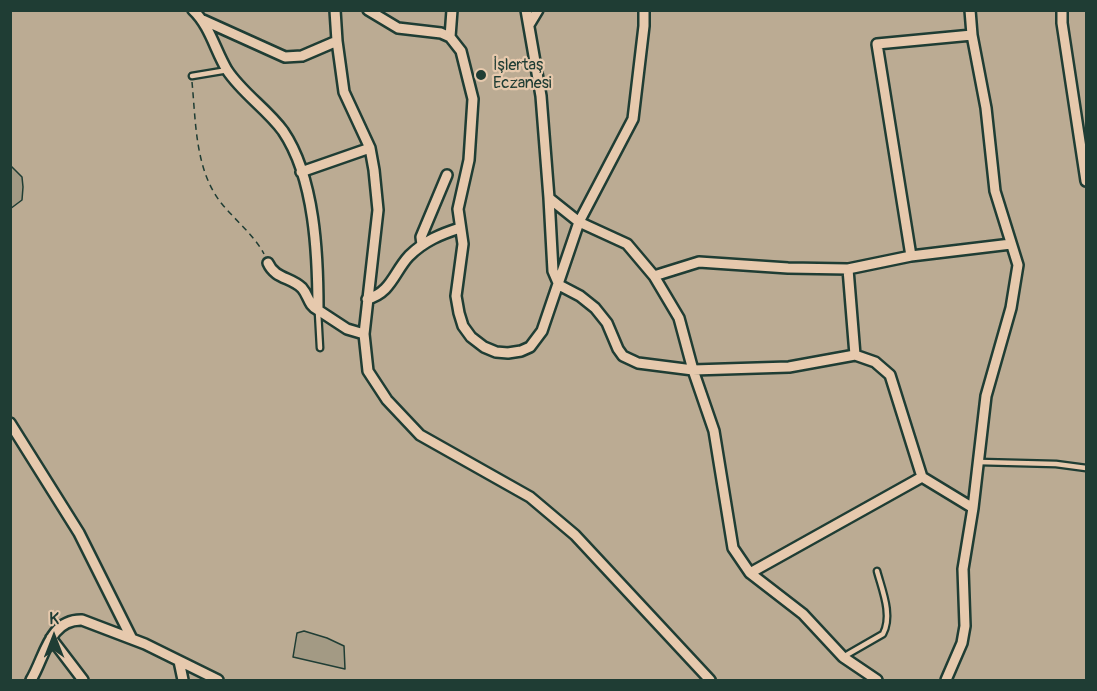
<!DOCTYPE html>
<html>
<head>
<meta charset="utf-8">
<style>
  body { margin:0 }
  #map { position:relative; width:1097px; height:691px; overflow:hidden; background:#dec3a8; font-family:Pangolin,sans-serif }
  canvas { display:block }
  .frame { position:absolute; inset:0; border:12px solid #1f3d34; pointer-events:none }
  .north { position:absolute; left:24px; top:607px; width:60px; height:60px; -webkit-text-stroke:4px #e6c9ad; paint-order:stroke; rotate:0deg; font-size:16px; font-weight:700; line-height:24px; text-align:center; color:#1f3d34 }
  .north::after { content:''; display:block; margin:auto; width:21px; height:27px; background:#1f3d34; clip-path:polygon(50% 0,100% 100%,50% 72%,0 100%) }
</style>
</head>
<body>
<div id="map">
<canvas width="1097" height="691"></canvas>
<div class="frame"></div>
<div class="north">K</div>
</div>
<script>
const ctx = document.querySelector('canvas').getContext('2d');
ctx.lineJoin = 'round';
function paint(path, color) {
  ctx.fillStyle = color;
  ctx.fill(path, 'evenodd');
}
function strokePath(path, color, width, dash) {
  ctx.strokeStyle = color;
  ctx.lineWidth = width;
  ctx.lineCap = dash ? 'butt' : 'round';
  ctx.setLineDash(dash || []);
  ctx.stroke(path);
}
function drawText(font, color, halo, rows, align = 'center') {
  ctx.font = font + ' Pangolin,sans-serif';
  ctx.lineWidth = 4.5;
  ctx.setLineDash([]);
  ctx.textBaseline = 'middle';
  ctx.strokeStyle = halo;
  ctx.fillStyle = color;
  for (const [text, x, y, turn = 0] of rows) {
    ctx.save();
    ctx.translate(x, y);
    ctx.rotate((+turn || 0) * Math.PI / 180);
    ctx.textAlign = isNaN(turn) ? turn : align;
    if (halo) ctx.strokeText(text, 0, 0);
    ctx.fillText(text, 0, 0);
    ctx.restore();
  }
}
const green = new Path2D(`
  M10,11h1076v669h-1075z`);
const building = new Path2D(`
  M10,165l12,12 1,10 -1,13 -12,9z
  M304,631l23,7 17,8 1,23 -52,-12 4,-24z`);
const path = new Path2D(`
  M192,82c4,41 3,89 30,122 14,17 32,31 42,50`);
const lane = new Path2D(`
  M192,76l36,-6
  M318,312l2,36
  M979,462l77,2 30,4
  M843,657l40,-23c10,-19 -1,-44 -6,-63`);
const street = new Path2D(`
  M193,10c17,16 22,40 34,60 15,23 40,39 56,61 32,47 35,124 35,179l29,19 17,5
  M335,10l2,31 7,51 26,56 4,22 4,40 -14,124 4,37 19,29 33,35 110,62 45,38 135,145
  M368,10l30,18 43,5 9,4 11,14 12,48 -4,61 -11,49 5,35 -7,52 3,17 4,13 8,11 13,10 12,5 12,1 13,-2 9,-4 12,-16 37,-109 54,-103 11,-93v-16
  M526,10l15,86 8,102 30,24 48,22 27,32 25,42 14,52 21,61 19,117 17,25 53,41 40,43 34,23
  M1062,10v13l24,158
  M203,20l82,37 17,-1 35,-15
  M529,25l9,-15
  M450,37l2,-27
  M301,172l69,-24
  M549,198l4,73 6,14 21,11 15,12 12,15 11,26 5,7 15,7 55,7 96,-3 66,-12 20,7 15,13 32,102 51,31
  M422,245l-1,-8 26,-62
  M911,256l-34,-212 95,-9
  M268,263c7,16 23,14 34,25 7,8 6,17 16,22
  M848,269l7,86
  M654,276l45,-14 89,6 60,1 63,-13 100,-12
  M367,299c24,-6 27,-27 42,-43 15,-15 32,-22 51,-28
  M10,423l69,110 53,106
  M750,573l172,-96
  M51,638l32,42
  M179,661l4,19
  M31,680c14,-23 18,-61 51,-60l63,24 73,36
  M946,680l16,-37 3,-17 -2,-57 10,-61 13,-112 25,-88 7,-43 -23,-74 -9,-83 -14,-73 -2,-25`);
const markers = [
  [481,75,6,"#1f3d34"]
];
const poiNames = [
  ["İşlertaş",493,66],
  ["Eczanesi",493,84]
];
paint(green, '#bbab93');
paint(building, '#a39a84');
strokePath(building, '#1f3d34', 1.5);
strokePath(lane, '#1f3d34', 9);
strokePath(street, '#1f3d34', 14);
strokePath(path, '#1f3d34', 1.5, [6, 4.5]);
strokePath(lane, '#e6c9ad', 4.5);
strokePath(street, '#e6c9ad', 9);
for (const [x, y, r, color] of markers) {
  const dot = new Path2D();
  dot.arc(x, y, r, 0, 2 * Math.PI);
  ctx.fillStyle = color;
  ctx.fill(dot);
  strokePath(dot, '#e6c9ad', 2);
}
drawText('16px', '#1f3d34', '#e6c9ad', poiNames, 'left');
</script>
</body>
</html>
